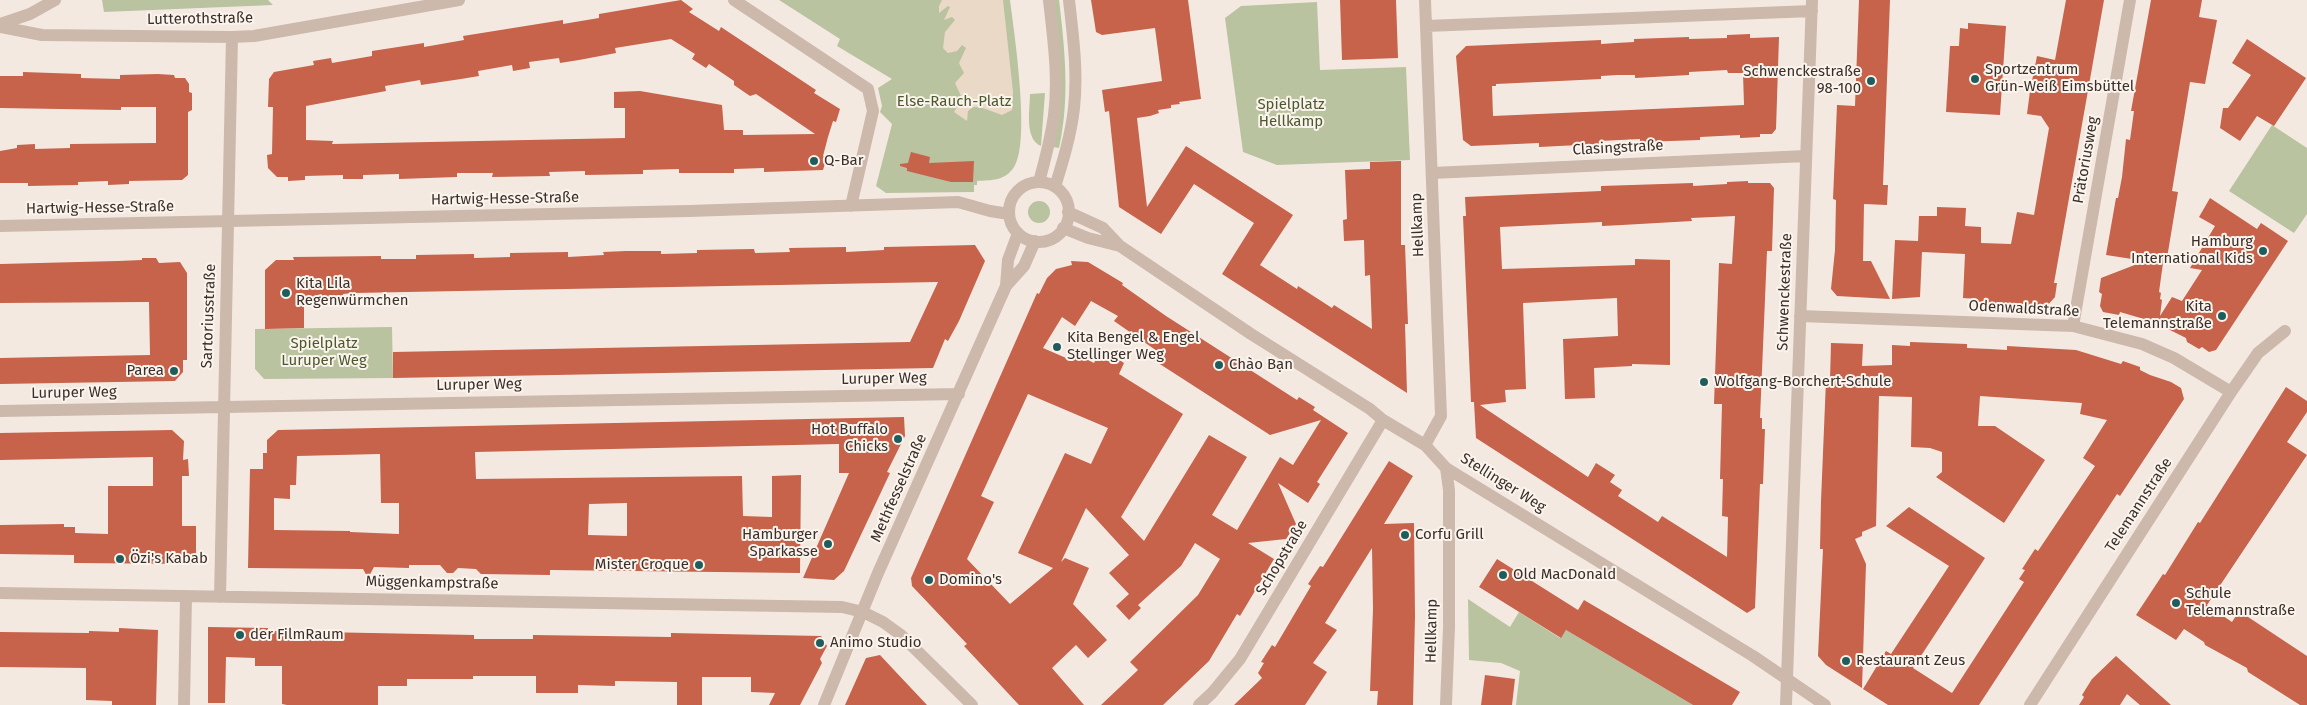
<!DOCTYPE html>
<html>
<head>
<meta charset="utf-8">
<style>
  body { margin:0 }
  canvas { display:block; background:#f4e9e1 }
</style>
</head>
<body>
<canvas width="2307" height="705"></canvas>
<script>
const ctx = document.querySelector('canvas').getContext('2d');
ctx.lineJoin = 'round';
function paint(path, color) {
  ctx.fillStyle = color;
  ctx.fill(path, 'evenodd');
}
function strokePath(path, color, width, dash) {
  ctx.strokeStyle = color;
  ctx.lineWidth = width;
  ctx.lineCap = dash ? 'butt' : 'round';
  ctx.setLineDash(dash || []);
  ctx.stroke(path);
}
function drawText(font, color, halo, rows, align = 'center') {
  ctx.font = font + ' "Fira Sans",sans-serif';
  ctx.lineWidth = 4;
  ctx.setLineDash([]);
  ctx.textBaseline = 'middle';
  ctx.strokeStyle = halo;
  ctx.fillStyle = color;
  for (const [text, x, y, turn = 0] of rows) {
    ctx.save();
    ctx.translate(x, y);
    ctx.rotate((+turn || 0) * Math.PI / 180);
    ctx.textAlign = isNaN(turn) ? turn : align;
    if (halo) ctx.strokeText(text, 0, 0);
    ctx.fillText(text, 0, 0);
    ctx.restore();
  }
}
const green = new Path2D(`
  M102,0h166l5,5 -169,7z
  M779,0h231c4,32 21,142 4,167 -9,14 -22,13 -37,14v4h-3v7l-88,1 -10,-7 16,-62 -12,-12 2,-6 -4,-18 14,-9 -55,-33 3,-7z
  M1054,0h5c6,50 11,99 0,148l-6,-1z
  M1317,2l3,68 86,-3 4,93 -133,5 -34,-13 -18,-134 16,-12z
  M1045,93l-4,53c-17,-7 -11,-37 -11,-52z
  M2272,125l35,23v66l-13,19 -65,-42z
  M1028 212a11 11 0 1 1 22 0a11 11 0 1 1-22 0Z
  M392,327l1,51 -129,1 -9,-10v-40z
  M1468,599l42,28 9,-15 41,26 6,-8 127,75h-177l4,-34 -19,-8 -32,-3z`);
const plaza = new Path2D(`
  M942,0h61l10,92 -1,18 -10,5 -22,-8h-7l-5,4 -1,10 -13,-9 5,-8 2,-8 -6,-13 9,-10 -5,-10 7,-15 -4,-3 -5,6 -9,2 -5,-5 2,-16 10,-12 -3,-3 -8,3 6,-13 -2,-1 -9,7v-7z`);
const building = new Path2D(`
  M681,0l12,9 -4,3 30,19 2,-4 9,6 86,57 -2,3 26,16 -4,13 -3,-1 -5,16 -5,19 4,1 -4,13 -59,2v-4l-30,1v4h-55v-4l-36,1v4l-58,1v-4l-36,1 1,4 -58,1 1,-4h-36v4l-58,2v-5l-36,1v4h-20v-4l-38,1v4l-17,1v-4h-11l-9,-9 -1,-13 5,-1 1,-47h-5l1,-28 5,-7 40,-7 -1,-4 18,-3 1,5 40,-7v-5l52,-8v4l40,-7 -1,-4 100,-16v4l36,-6v-4zM671,39l24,15 -3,5 14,9 3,-4 25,17v4l16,11 6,-2 59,40 -72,1v-5h-19l-2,-25 -82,-14 -26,1v16h11v30l-293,6 1,-3 -27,-1v-34l80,-15 -1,-5 35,-6 1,5 40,-6 18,-3 -1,-5 34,-6 1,6 17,-3 -1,-6 30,-4 1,5 19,-3 37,-7 -1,-5z
  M1091,0h97l13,99 -22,3 1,2 -9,1v3l-13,2 1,3 -9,3 -13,2 10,89 39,-61 107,69 -33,50 37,24 1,-3 34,22 2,-3 38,24 -2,-54 -5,1 -1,-36 -20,1 -1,-21 4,-1 -2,-49 25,-1v-7l31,-1v84h4l3,79h-3l2,69 -185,-119 32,-51 -14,-9 -46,-30 -33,50 -42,-27 -10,-96 -4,1 -3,-22 60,-9 -7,-53 -53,7 -6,-3z
  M1340,0h56l2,58 -56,2z
  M1859,0h31l-7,185h5l-1,20 -23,-1 -1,57h8l19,38 -53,-3 -6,-7 4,-39 1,-50 -3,-1 4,-94 18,1z
  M2066,0h38l-50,283h3l-2,14 -8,9 -70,-4 1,-3 -15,-1 2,-44 -43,-2 -2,45 -28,2 3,-59 23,1 1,-25h18v-9l29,1 -1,18 16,1v16l30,1 6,-32 17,3 15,-87 -8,-12 -14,-2 3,-23 7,-35 18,4z
  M2151,0h51l-3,17 18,3 -12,64 -15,-2 -18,109 6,1 -12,72 -3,-1 -4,29 2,1 -1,6 2,1 -2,16 12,-19 10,4 20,-31 -12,-2 25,-42 -16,-9 11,-19 47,31 4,-6 27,18 -72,109 -7,2 -7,-5 -3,2 -12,-7 -1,-4 -28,-14 -1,5 -12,-6 -1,-4 -24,-7 -1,3 -16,-3 -3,-6 2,-12 -3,-2 2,-14 44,-17 -39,-6 10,-57h2l4,-21 4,-38 4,1 4,-29h-3z
  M1968,23l38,3 -6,89 -54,-3 4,-66h9l1,-18 8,1z
  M1750,34v4l29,-1 -3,92 -4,5h-12v3l-20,1v-3l-40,2v3l-60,2v-3l-20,1 -21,1v3l-60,3v-4l-68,3 -8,-6 -7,-84 10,-10 135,-6v4l15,-1 18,-1v-3l55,-2v2l38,-1v-3zM1727,70l1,3h15l1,32 -251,11 -1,-30h4v-2l105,-5v-3l16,-1h18v3l54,-3v-3z
  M2247,39l59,39 -32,48 -17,-10 -17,25 -20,-13 3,-20h5l23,-33 -19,-12z
  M23,72l58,2v4l39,1v-4l38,-1 16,1 1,3h10l4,6v8l3,1v17l-4,2v63l-6,5 -53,1v3l-21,1v-4l-30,1v3l-50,1v-3h-28v-32l17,-3v-3l18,-1v5l35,-1v-4l86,-1v-36h-35v3l-121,-2v-32h23z
  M911,152l19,5 -1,6 45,-2 -1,21h-22l-44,-11v-3l-7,-2v-2l8,-1z
  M1748,181v2h22l4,5 -2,63h-5l-7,167h2v11h3l-2,55h-3l-5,124 -8,5 -271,-175 -2,-36h-3l-8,-186h3l-1,-19 136,-6v-5l92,-3v3l34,-2v-2zM1735,216l-3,48 -13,-1 -5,141h8l-2,75h3l-1,37 6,1 -1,40 -65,-41 -4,6 -40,-26 4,-6 -12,-8 5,-7 -19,-12 -8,14 -108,-72 26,-3 -1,-12 21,-1 -3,-86 94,-5 1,38 -55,3 2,60 30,-1 -1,-30 38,-2v-2l38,1v-105l-35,-1v6l-133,4 -2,-42 102,-5v4l20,-1 70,-4 -1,-3z
  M975,245l10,16 -26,60 -11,20 -3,-2 -12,29 -540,10v-26l517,-10 28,-60 -585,11 -10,1v4l-39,1v29l-39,1v-59l11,-10h18l-1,-3 88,-1v3h35v-4l58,-1v4l36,-1v-4l58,-1v5l36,-2 -1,-3 23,-1h35v3l36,-1v-3l57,-1 1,4 35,-1 -1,-4 57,-1v5l38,-2v-3z
  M142,258h14l3,5 21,-1 7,11v87h-4v12l-8,9 -175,3v-26l150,-3 -1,-53 -149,1v-39l118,-3 24,-1z
  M1071,261l17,1 35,21 -1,2 44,31 131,84 2,-3 16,10 -2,3 35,23 -31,49 3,2 -12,19 -30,-20 18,41 -10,15 -38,4 26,16 -34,57 -3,-2 -28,47 -46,44h-62l37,-35 -8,-8 68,-67 22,-36 -25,-16 -14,23 -43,39 3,3 -12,12 -13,-14 13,-12 -20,-21 20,-18 -43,-47 -25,54 4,-4 24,10 -16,36 34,36 -19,18 -12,-13 -24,23 32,37h-65l-55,-59 3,-2 -55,-58 -1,-8 126,-285 2,1 8,-16 9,-9 16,-4zM1091,301l27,15 -4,5 43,30 -5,8 118,76 51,-15 -28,45 -13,-8 -43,73 -25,-15 35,-58 -38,-22 -65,106 -23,-24 62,-103 -64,-40 5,-11 -23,-15 -7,15 -18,-9 -3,7 -30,-13 19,-31 13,9zM1028,394l80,34 -17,36 -26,-11 -47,100 35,15 -43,36 -43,-45 27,-57 -13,-6z
  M1910,342l57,2v4l23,1 17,1v-4l69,4 45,14 2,-3 17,6v3l10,5 21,7 10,6 3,11 -64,97 -3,-2 -138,211h-91l-25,-16 23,-38 5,3 58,-88 -63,-40 23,-19 76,51 -72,110 39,25 72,-111 -5,-3 6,-9 -3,-1 13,-20 3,2 57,-85 -12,-8 24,-38 -27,-6 2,-11 -102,-7 -2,30h17l50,34 -41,63 -68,-46 6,-5v-20l-12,-4 -19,-1 1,-50 -33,-1 -3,130 -14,6v4l-7,3 11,25 -4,124 -36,-23 -8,-9 5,-107h-3l1,-48 5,-121h4l1,-37 32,1 -1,22 30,-1v-20l18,1z
  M2286,387l21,14v11l-20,30 20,13 -100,150 25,17 7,-11 68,45v49h-7l-52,-33 -1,-4 -42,-23 -1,-3 -20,-13 -8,11 -40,-25 27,-41 2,1 33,-53 2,1z
  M904,417l1,19 -18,36 3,1 -46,98 -10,9 -31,-2 46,-105h-10v-29l-364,8 1,27 266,-3 1,40 29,1v-41l29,-1 -1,98 -250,-3v5l-69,-1 -5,-5 -18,-1 -5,5h-6l-7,-8h-31v3l-35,-1 -6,11 -5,-9 -115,-1 2,-99h13v-16h4v-13l11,-10zM380,454l1,49h18v31l-49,-2v-1l-76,-1v-32l16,1v-14h6l1,-29zM627,503v33l-39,-1 1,-31z
  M172,430l12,11 -1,19 5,-1 1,17h-7v50h14v38l-122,-1v-8l-74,-1v-29l64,-1v3h11v6l33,1v-48h45v-29l-153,3v-27z
  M1389,461l24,15 -29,48 30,-1 1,93 -2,89h-36l1,-14h-8l3,-82 -1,-61 -47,75 12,7 -24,33 14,9 -22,33h-71l28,-27 -4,-5 6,-10 -3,-1 11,-17 3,2 36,-61 -3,-2 12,-18 3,1z
  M1497,559l81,51 6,-10 156,92 -8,13h-39l-127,-75 -5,8 -82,-51z
  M208,627l60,1v3l206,4v4h59v-4l138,2v-4l150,3 6,10 -7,13 2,4 -22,42h-31l6,-12 -24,-1v-15h-49v28h-25v-23l-62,-1v5l-37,-1v8h-42v-17h-63v3h-66v7h-29v19h-91l-5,-1v-38h-27v-8l-29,-1 -1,46h-17z
  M119,628l39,2 -2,75h-44v-4l-26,-1v-32l-86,-1v-35l89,1v-2l30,1z
  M880,655l14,15 33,35h-82l21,-47z
  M2116,656l55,49h-31l-13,-11 -7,11h-41l5,-8 -2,-2 10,-16z
  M1485,675l30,4 -3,26h-31z`);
const minor = new Path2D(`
  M734,0l134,89 5,22 -22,95
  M1425,0l16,416 -16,29
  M0,24l30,-10 25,-14
  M1426,26l386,-15
  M0,27l42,8 190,2 22,-1 205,-36
  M1432,173l374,-17
  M1039,182c6,-22 12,-44 15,-67 5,-38 -1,-77 -5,-115
  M1009 212a30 30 0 1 1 60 0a30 30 0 1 1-60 0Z
  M1055,187c8,-26 16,-52 19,-79 4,-36 -1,-72 -5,-108
  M1068,212l35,16 17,18 131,88 119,75 13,11 42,25 21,23 307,188 72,49
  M0,226l689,-15 269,-9 32,9 19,3
  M1063,228l25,10 32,8
  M1006,286l18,-20 11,-25
  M1800,316l273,10 69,18 32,14 57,34
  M2073,326l57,-326
  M0,411l959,-17
  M0,593l842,14 21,5 20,10 18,13 71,70
  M220,597l12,-560
  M184,705l2,-108
  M824,705l54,-132 128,-287 2,-26 10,-27
  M1199,705l13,-12 28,-34 143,-239
  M1446,705l3,-78v-137l-3,-22
  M1786,705l26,-705
  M2030,705l201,-313 27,-39 27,-22`);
const markers = [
  [1975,79,5,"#1f5d5d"],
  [1871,81,5,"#1f5d5d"],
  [814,161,5,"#1f5d5d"],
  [2263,251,5,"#1f5d5d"],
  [286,293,5,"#1f5d5d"],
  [2222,316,5,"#1f5d5d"],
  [1057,347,5,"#1f5d5d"],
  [1219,365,5,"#1f5d5d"],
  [174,371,5,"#1f5d5d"],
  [1704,382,5,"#1f5d5d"],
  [898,439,5,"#1f5d5d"],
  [1405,535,5,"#1f5d5d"],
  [828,544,5,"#1f5d5d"],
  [120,559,5,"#1f5d5d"],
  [699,565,5,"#1f5d5d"],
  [1503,575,5,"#1f5d5d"],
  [929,580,5,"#1f5d5d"],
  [2176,603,5,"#1f5d5d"],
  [240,635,5,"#1f5d5d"],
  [820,643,5,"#1f5d5d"],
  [1846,661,5,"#1f5d5d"]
];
const streetNames = [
  ["Lutterothstraße",200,19,-1],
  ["Clasingstraße",1618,148,-3],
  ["Prätoriusweg",2086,160,-80],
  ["Hartwig-Hesse-Straße",505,199,-1],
  ["Hartwig-Hesse-Straße",100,208,-1],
  ["Hellkamp",1418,225,-92],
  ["Schwenckestraße",1785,292,-88],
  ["Odenwaldstraße",2024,309,3],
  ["Sartoriusstraße",209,316,-88],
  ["Luruper Weg",884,379,-1],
  ["Luruper Weg",479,385,-1],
  ["Luruper Weg",74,393,-1],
  ["Stellinger Weg",1503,483,32],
  ["Methfesselstraße",899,488,-66],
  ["Telemannstraße",2139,505,-57],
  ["Schopstraße",1282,558,-59],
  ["Müggenkampstraße",432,583,1],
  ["Hellkamp",1432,631,-89]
];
const poiNames = [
  ["Sportzentrum",1985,70],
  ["Grün-Weiß Eimsbüttel",1985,87],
  ["Schwenckestraße",1861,72,"right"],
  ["98-100",1861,89,"right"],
  ["Q-Bar",824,161],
  ["Hamburg",2253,242,"right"],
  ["International Kids",2253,259,"right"],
  ["Kita Lila",296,284],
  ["Regenwürmchen",296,301],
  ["Kita",2212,307,"right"],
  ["Telemannstraße",2212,324,"right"],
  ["Kita Bengel & Engel",1067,338],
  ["Stellinger Weg",1067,355],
  ["Chào Bạn",1229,365],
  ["Parea",164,371,"right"],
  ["Wolfgang-Borchert-Schule",1714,382],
  ["Hot Buffalo",888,430,"right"],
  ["Chicks",888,447,"right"],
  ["Hamburger",818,535,"right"],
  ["Sparkasse",818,552,"right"],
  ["Corfu Grill",1415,535],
  ["Özi's Kabab",130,559],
  ["Mister Croque",689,565,"right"],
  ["Old MacDonald",1513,575],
  ["Domino's",939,580],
  ["Schule",2186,594],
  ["Telemannstraße",2186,611],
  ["der FilmRaum",250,635],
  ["Animo Studio",830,643],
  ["Restaurant Zeus",1856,661]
];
const parkNames = [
  ["Else-Rauch-Platz",954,102],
  ["Spielplatz",1291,105],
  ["Hellkamp",1291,122],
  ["Spielplatz",324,344],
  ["Luruper Weg",324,361]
];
paint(green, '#bac3a0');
paint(plaza, '#ebd9c8');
paint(building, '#c7624b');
strokePath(minor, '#ccb9ac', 12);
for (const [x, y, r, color] of markers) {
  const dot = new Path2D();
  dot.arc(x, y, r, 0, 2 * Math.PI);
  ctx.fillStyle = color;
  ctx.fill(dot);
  strokePath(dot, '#fbf4ed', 2);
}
drawText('15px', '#3a2f2b', '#fbf4ed', streetNames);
drawText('15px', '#3a2f2b', '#fbf4ed', poiNames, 'left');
drawText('15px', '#4c592e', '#fbf4ed', parkNames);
</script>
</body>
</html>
